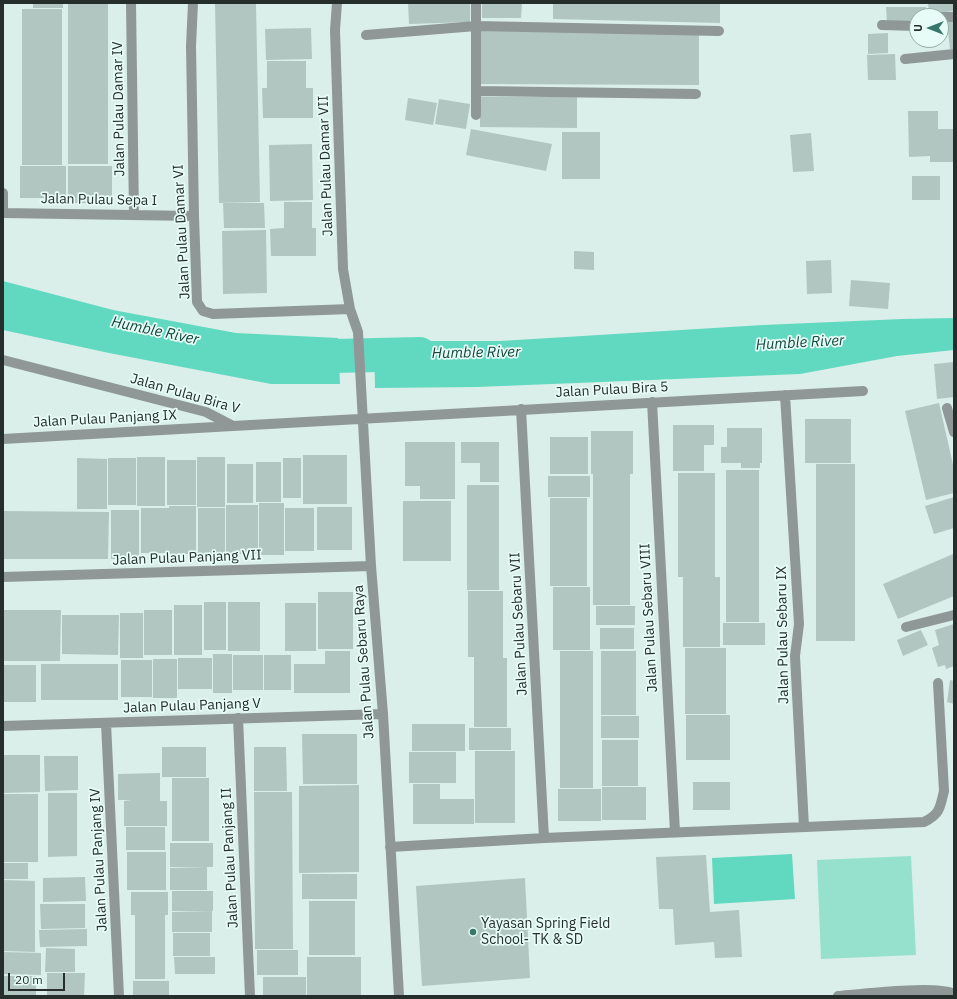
<!DOCTYPE html>
<html>
<head>
<meta charset="utf-8">
<style>
  body { margin:0 }
  #map { position:relative; width:957px; height:999px; overflow:hidden; background:#daefe9; font-family:"IBM Plex Sans",sans-serif }
  canvas { display:block }
  .frame { position:absolute; inset:0; border:4px solid #252e2b; pointer-events:none }
  .north { position:absolute; left:909px; top:8px; width:40px; height:40px; box-sizing:border-box; background:#e7fcf6; border:1px solid #99aaa5; border-radius:50%; rotate:270deg; font-size:11px; font-weight:700; line-height:16px; text-align:center; color:#252e2b }
  .north::after { content:''; display:block; margin:auto; width:14px; height:18px; background:#35786a; clip-path:polygon(50% 0,100% 100%,50% 72%,0 100%) }
  .scale { position:absolute; left:8px; top:973px; width:57px; height:18px; box-sizing:border-box; border:2px solid #252e2b; border-top:0; padding-left:5px; font-size:12px; line-height:14px; white-space:nowrap; color:#252e2b; -webkit-text-stroke:3px #e7fcf6; paint-order:stroke }
</style>
</head>
<body>
<div id="map">
<canvas width="957" height="999"></canvas>
<div class="frame"></div>
<div class="north">U</div>
<div class="scale">20 m</div>
</div>
<script>
const ctx = document.querySelector('canvas').getContext('2d');
ctx.lineJoin = 'round';
function paint(path, color) {
  ctx.fillStyle = color;
  ctx.fill(path, 'evenodd');
}
function strokePath(path, color, width, dash) {
  ctx.strokeStyle = color;
  ctx.lineWidth = width;
  ctx.lineCap = dash ? 'butt' : 'round';
  ctx.setLineDash(dash || []);
  ctx.stroke(path);
}
function drawText(font, color, halo, rows, align = 'center') {
  ctx.font = font + ' "IBM Plex Sans",sans-serif';
  ctx.lineWidth = 3.5;
  ctx.setLineDash([]);
  ctx.textBaseline = 'middle';
  ctx.strokeStyle = halo;
  ctx.fillStyle = color;
  for (const [text, x, y, turn = 0] of rows) {
    ctx.save();
    ctx.translate(x, y);
    ctx.rotate((+turn || 0) * Math.PI / 180);
    ctx.textAlign = isNaN(turn) ? turn : align;
    if (halo) ctx.strokeText(text, 0, 0);
    ctx.fillText(text, 0, 0);
    ctx.restore();
  }
}
const green = new Path2D(`
  M911,856l5,99 -95,4 -4,-99z`);
const water = new Path2D(`
  M3,281l110,29 123,23 102,5 2,46h-69l-162,-31 -106,-23z
  M954,318v32l-57,6 -97,18 -323,13 -102,1 -1,-47h126l263,-16 139,-6z
  M792,854l3,45 -81,5 -2,-46z`);
const river = new Path2D(`
  M291,357l129,-3`);
const building = new Path2D(`
  M33,3h30v5h-30z
  M68,3h40v161h-40z
  M408,3h62v19l-61,2z
  M482,3h40l-1,15h-39z
  M553,3h167v20l-167,-4z
  M928,3h26v8l-25,3z
  M215,4h41l4,198 -41,1z
  M886,7h40v9h-9v7h-30z
  M22,9h40v156h-40z
  M954,21v28h-4l-3,-27z
  M311,28l1,31 -46,1 -1,-31z
  M477,29l222,3v53l-223,-1z
  M888,33v20l-20,1v-20z
  M895,54l1,26h-28l-1,-25z
  M267,61h39v27h7v30h-50l-1,-30h5z
  M480,97h97v31l-97,-1z
  M408,98l29,5 -4,22 -28,-5z
  M439,99l31,5 -4,25 -31,-5z
  M908,111h30v18h16v33h-24v-6l-21,1z
  M471,129l81,15 -6,27 -80,-16z
  M562,132h38v47h-38z
  M811,133l3,38 -21,1 -3,-37z
  M312,144l1,56 -43,1 -1,-56z
  M20,166h46v32h-46z
  M68,166h44v37h-44z
  M912,176h28v24h-28z
  M284,202h28v26h4v28h-45l-1,-27 14,-1z
  M223,203h41l1,25h-41z
  M266,230l1,63 -44,1 -1,-63z
  M574,251l20,1v18l-20,-1z
  M831,260l1,33 -25,1 -1,-33z
  M851,280l39,3 -2,26 -39,-3z
  M954,362v35l-17,2 -3,-35z
  M939,403l15,66v24l-28,7 -21,-89z
  M805,419h46v44h-46z
  M673,425h41v20h-10v26h-31z
  M727,428h35v35h-2v5h-19v-5h-20v-16h6z
  M591,431h42v43h-42z
  M550,437h38v37h-38z
  M405,442h50v57h-35v-13h-15z
  M461,442h38v40h-19v-19h-19z
  M303,455h44v49h-44z
  M137,457h28v49h-28z
  M197,457h28v50h-28z
  M77,458l30,1v50h-30z
  M108,458h28v47h-28z
  M283,458h18v40h-18z
  M167,460h29v45h-29z
  M256,462h25v40h-25z
  M227,464h26v39h-26z
  M816,464h39v177h-39z
  M726,470h33v152h-33z
  M678,473h37v104h5v70h-37v-70h-5z
  M593,474h37v131h-37z
  M548,476h42v21h-42z
  M467,485h32v105h-32z
  M954,497v31l-20,6 -9,-28z
  M550,498h37v88h-37z
  M403,501h48v60h-48z
  M259,503h25v52h-25z
  M226,505h32v49h-32z
  M169,506h27v48h-27z
  M317,507h35v43h-35z
  M141,508h28v45h-28z
  M198,508h27v47h-27z
  M285,508h29v43h-29z
  M111,510h28v49h-28z
  M3,511l106,1 -1,47h-105z
  M953,554l1,42 -56,23 -15,-35z
  M553,587h37v63h-37z
  M468,591h35v67h4v69h-33v-70h-6z
  M318,592h35v57h-35z
  M204,602h22v48h-22z
  M228,602h32v49h-32z
  M285,603h31v48h-31z
  M174,605h28v50h-28z
  M596,606h39v19h-39z
  M3,610h58l-1,51h-57z
  M144,610h28v45h-28z
  M120,613h23v45h-23z
  M62,615h57l-1,40 -56,-1z
  M723,623h42v22h-42z
  M954,624v42l-8,3 -1,-4 -7,2 -6,-19 7,-3 -4,-15z
  M600,628h34v21h-34z
  M921,630l7,15 -25,11 -6,-16z
  M685,648h41v66h-41z
  M325,651h25v42h-56v-29h31z
  M560,651h33v137h-33z
  M601,651h35v64h-35z
  M213,654h19v39h-19z
  M233,655h30v35h-30z
  M264,655h27v35h-27z
  M178,658h34v31h-34z
  M153,659h24v39h-24z
  M121,660h31v37h-31z
  M41,664h77v36h-77z
  M3,665h33v37h-33z
  M950,680l4,1v23l-7,-2z
  M686,715h44v45h-44z
  M601,716h38v22h-38z
  M412,724h53v27h-53z
  M469,728h42v22h-42z
  M302,734h55v50h-54z
  M602,740h36v46h-36z
  M162,747h44v30h-44z
  M254,747h32l1,44h-33z
  M475,751h40v72h-40z
  M409,752h47v31h-47z
  M3,755h37v37l-37,1z
  M44,756h34v34l-33,1z
  M160,773v28h7v25h-43v-25l8,-1h-14v-26z
  M172,778h37v63h-37z
  M693,782h37v28h-37z
  M413,784h27v15h34v25h-61z
  M359,785v87l-60,1v-87z
  M602,787h44v33h-44z
  M558,789h43v32h-43z
  M254,792h38l1,157h-38z
  M48,793h29v63l-29,1z
  M3,794h35v68h-35z
  M126,827h39v23h-39z
  M170,843h43v24h-43z
  M127,852h39v38h-39z
  M706,855l4,57 29,-2 3,47 -27,1 -1,-16 -39,3 -2,-36h-14l-3,-52z
  M3,863h25v16h-25z
  M207,867v23h-37v-22z
  M302,874h55v25h-55z
  M85,877l1,24 -43,1v-24z
  M525,878l5,100 -108,8 -6,-100z
  M3,880l32,1v71l-32,-1z
  M172,891h41v20h-41z
  M131,892h37v23h-37z
  M309,901h46v54h-46z
  M40,904h45v24l-44,1z
  M212,911v21h-40v-20z
  M135,915h30v64h-30z
  M87,929v17l-47,1 -1,-17z
  M173,933h37v23h-37z
  M46,948l29,1v23h-30z
  M257,950h41v25h-41z
  M3,952l38,1v22l-38,-1z
  M174,957h41v17h-40z
  M307,957h54v39h-54z
  M47,973h38l-1,23h-37z
  M3,976h33v19h-33z
  M263,977h43v19h-43z
  M133,981h36v15h-36z`);
const minor = new Path2D(`
  M131,3l3,212
  M193,3l-2,43 3,170 3,86 6,9 10,3 137,-5
  M337,3l-2,27 1,31 7,208 7,40 8,23 13,234 12,148 16,282
  M941,17h13
  M882,25l35,1
  M366,35l110,-9 243,5
  M905,59l49,-5
  M476,91l220,3
  M476,115v-112
  M3,193v20
  M3,213l191,3
  M3,360l203,52 27,14 630,-35
  M785,395l14,229 -4,32 9,171
  M652,402l23,430
  M947,408l7,24
  M521,409l23,429
  M3,439l230,-13
  M3,577l368,-11
  M906,627l48,-12
  M238,718l12,278
  M106,723l13,273
  M3,726l380,-12
  M390,847l154,-9 380,-16c16,-8 16,-14 20,-31l-6,-108
  M838,996c23,-2 100,-11 116,-2`);
const markers = [
  [473,932,4,"#35786a"]
];
const streetNames = [
  ["Jalan Pulau Damar IV",119,109,-91],
  ["Jalan Pulau Damar VII",326,166,-92],
  ["Jalan Pulau Sepa I",99,200,1],
  ["Jalan Pulau Damar VI",182,232,-93],
  ["Jalan Pulau Bira 5",612,390,-3],
  ["Jalan Pulau Bira V",185,394,16],
  ["Jalan Pulau Panjang IX",105,419,-3],
  ["Jalan Pulau Panjang VII",187,558,-2],
  ["Jalan Pulau Sebaru VIII",649,618,-93],
  ["Jalan Pulau Sebaru VII",519,624,-93],
  ["Jalan Pulau Sebaru IX",783,635,-91],
  ["Jalan Pulau Sebaru Raya",364,662,-94],
  ["Jalan Pulau Panjang V",192,706,-2],
  ["Jalan Pulau Panjang II",230,858,-93],
  ["Jalan Pulau Panjang IV",99,860,-93]
];
const poiNames = [
  ["Yayasan Spring Field",481,924],
  ["School- TK & SD",481,940]
];
const waterNames = [
  ["Humble River",155,331,12],
  ["Humble River",800,343,-3],
  ["Humble River",476,353,-1]
];
paint(green, '#95e1ce');
paint(water, '#61d9c0');
strokePath(river, '#61d9c0', 34);
paint(building, '#b2c6c1');
strokePath(minor, '#8f9896', 10);
for (const [x, y, r, color] of markers) {
  const dot = new Path2D();
  dot.arc(x, y, r, 0, 2 * Math.PI);
  ctx.fillStyle = color;
  ctx.fill(dot);
  strokePath(dot, '#e7fcf6', 1.5);
}
drawText('14px', '#252e2b', '#e7fcf6', streetNames);
drawText('14px', '#252e2b', '#e7fcf6', poiNames, 'left');
drawText('italic 15px', '#12473d', '#e7fcf6', waterNames);
</script>
</body>
</html>
